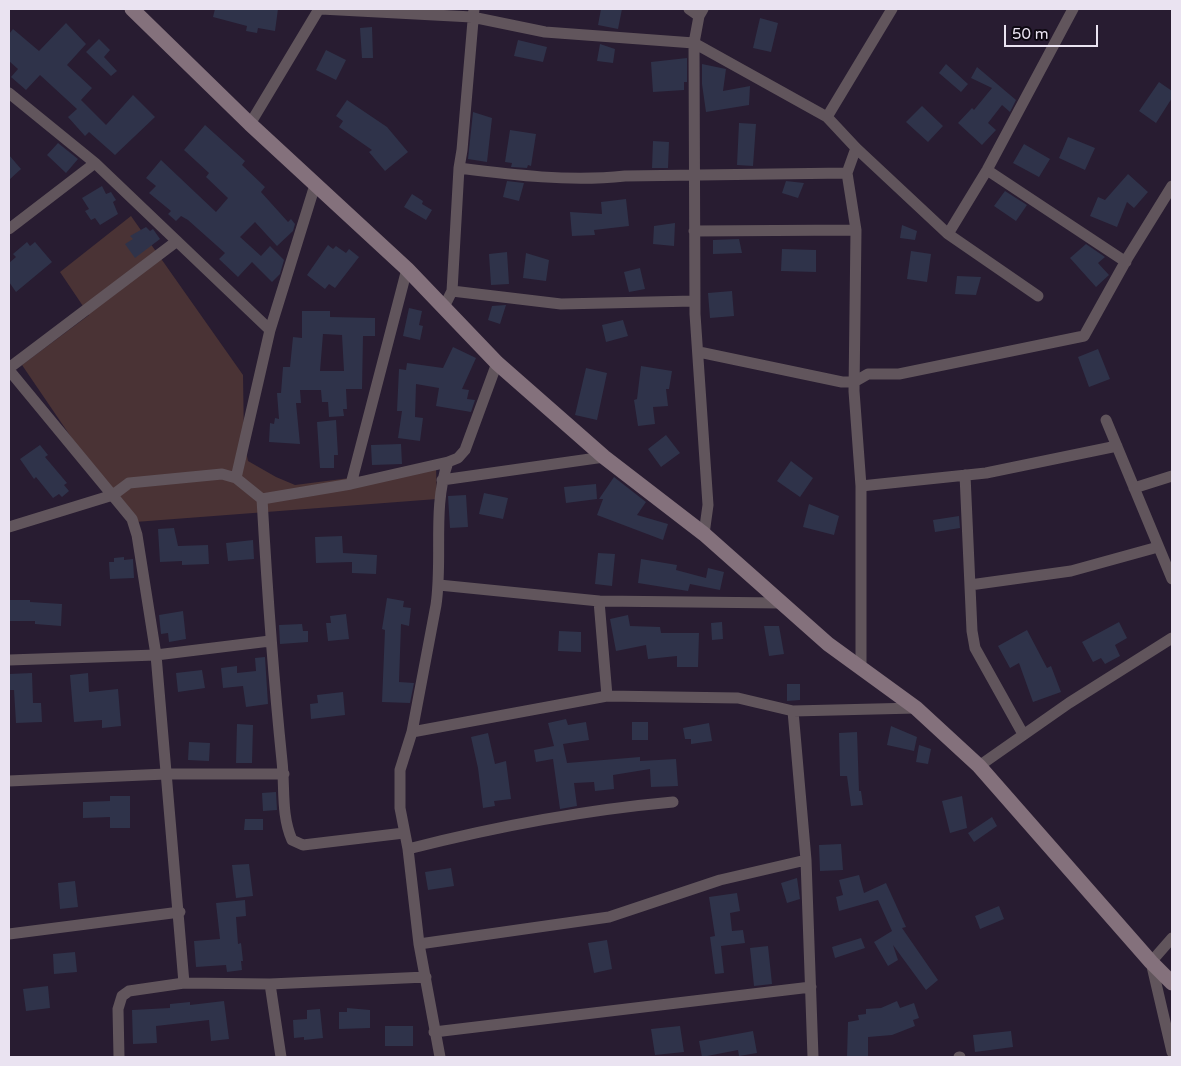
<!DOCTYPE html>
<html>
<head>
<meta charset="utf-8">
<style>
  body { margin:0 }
  #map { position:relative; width:1181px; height:1066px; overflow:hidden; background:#281c31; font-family:"Varela Round",sans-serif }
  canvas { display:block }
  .frame { position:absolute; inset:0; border:10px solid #eae3f1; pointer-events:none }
  .scale { position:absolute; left:1004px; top:25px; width:94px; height:22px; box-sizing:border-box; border:2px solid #eae3f1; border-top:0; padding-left:6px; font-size:15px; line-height:18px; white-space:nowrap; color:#eae3f1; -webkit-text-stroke:4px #0e0912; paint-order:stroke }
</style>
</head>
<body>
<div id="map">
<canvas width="1181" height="1066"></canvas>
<div class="frame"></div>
<div class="scale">50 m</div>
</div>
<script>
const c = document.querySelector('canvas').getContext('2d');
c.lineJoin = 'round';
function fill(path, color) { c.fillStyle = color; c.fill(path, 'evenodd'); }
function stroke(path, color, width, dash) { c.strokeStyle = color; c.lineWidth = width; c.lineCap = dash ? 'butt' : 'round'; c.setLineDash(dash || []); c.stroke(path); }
const green = new Path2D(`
  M131 216 243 375 244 442 248 461 276 477 295 485 436 467 437 499 135 522 101 481 22 365 89 315 60 272Z`);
const building = new Path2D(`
  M215 9H278L275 31 258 28 257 33 246 31 247 26 213 17Z
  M601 9H622L618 29 598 25Z
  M760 18 778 23 771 52 753 48Z
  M66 23 86 44 67 65 92 88 81 100 106 125 133 95 155 117 115 155 89 132 85 136 68 117 77 109 40 75 26 90 11 77 18 69 9 61V34L13 29 39 51Z
  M372 27 373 58H362L360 28Z
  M99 39 110 50 104 57 117 71 111 76 86 52Z
  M518 40 547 47 543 62 514 56Z
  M600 44 615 49 613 63 597 61Z
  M326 50 346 60 336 80 316 70Z
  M687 58V82H684V90L653 92 651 62Z
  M702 64 726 69 723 91 750 86 749 105 706 112 702 84Z
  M946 64 968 84 961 92 939 73Z
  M977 67 1016 100 1010 112 1002 105 988 123 996 130 982 145 958 123 972 108 974 110 992 88 971 78Z
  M1159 82 1172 91V98L1156 123 1139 111Z
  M347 100 387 127 408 152 385 171 369 152 372 150 339 127 343 121 336 116Z
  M922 106 943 126 928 142 906 122Z
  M473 112 492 118 487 162 468 159Z
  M739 123 756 124 753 166 737 165Z
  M205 125 245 161 242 165 265 187 261 192 288 222 291 219 295 224 293 231 277 246 255 222 240 237 261 256 270 246 284 260 280 274 272 282 252 262 238 277 219 259 225 253 188 220 181 216 176 221 168 214 171 211 149 193 156 186 146 178 161 160 216 212 228 198 206 177 209 173 184 150Z
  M510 130 536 134 531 166 528 165 527 168 511 167 512 163 505 162Z
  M1068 137 1095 148 1085 170 1059 158Z
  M653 141 669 142 668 168H652Z
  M58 143 78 159 66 173 47 155Z
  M1024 144 1050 159 1039 177 1013 163Z
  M9 155 21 169 9 180Z
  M1128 174 1148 192 1134 208 1127 202 1117 227 1090 216 1098 197 1105 200Z
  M507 181 524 183 519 201 503 197Z
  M786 181 804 183 798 198 782 193Z
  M102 186 106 194 111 192 116 200 113 202 118 214 100 225 95 218 91 220 85 211 89 209 82 198Z
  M1005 191 1027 205 1016 221 994 206Z
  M412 194 423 201 422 204 432 210 426 220 404 207Z
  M626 199 629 226 594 230 595 235 572 236 570 212 602 214 601 202Z
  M675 223 674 246 653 244 654 226Z
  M902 225 917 231 915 240 900 238Z
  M146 227 150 231 153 229 160 239 135 258 125 244 133 239 130 236Z
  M739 239 742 253 713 254V240Z
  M27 242 30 246 35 242 52 262 16 292 9 282V263L16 257 13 254Z
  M1086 244 1105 257 1098 263 1109 275 1096 287 1070 258Z
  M328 245 333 249 336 246 346 253 349 249 359 257 335 288 329 284 325 289 307 275Z
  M782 249 816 250V272L781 271Z
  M911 251 931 254 927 282 907 279Z
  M507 252 509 284 491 285 489 254Z
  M526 253 549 260 546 281 523 278Z
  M640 268 645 289 629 292 624 272Z
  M957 276 981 277 976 295 955 294Z
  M732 291 734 316 710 318 708 293Z
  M506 305 500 324 488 320 492 306Z
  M409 308 422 311 419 325 423 326 420 340 403 336Z
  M302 311H330V317L375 318V336H363L362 389H346L347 409H343L344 416 329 417 328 402H322L321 390H300L301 403H296L300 444 269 442 270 423 274 424 275 418 279 419 277 393H281L283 367H290L293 337 302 338ZM323 334 342 335 344 371H320Z
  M623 320 628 336 606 342 602 325Z
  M453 347 476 358 462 389 469 390 467 399 475 400 471 412 436 406 439 388 416 384 415 417 423 418 420 441 398 438 402 411H397L399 369 406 370 407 363 443 368Z
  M1098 349 1110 379 1089 387 1078 357Z
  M641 366 672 371 669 389H666L668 406 653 407 655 424 638 426 634 400 637 399Z
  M586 368 607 373 597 420 575 415Z
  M336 420 338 455H334V468H320L317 422Z
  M666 435 680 453 661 467 648 449Z
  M401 444 402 464 372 465 371 445Z
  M40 445 48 455 45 457 67 483 64 485 69 491 62 497 59 494 53 498 36 477 34 479 20 459Z
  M791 461 813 478 800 497 777 481Z
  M614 477 646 502 637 515 668 524 663 540 597 515 603 499H599Z
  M596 484 597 499 566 503 564 487Z
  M484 493 508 498 503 519 479 514Z
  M466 495 468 527 450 528 448 496Z
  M809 504 839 516 834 535 803 527Z
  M959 516 960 528 935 532 933 520Z
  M174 528 178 546 208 545 209 564 182 565V561L160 562 158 529Z
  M342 536 343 553 377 555 376 574 352 573V562L316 563 315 537Z
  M253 540 254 559 228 561 226 543Z
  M598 553 615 554 612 586 595 584Z
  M124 557V560L133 559 134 578 110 579 109 562H114V558Z
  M641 559 677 565 676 570 706 578 708 568 724 572 720 590 690 584 688 591 638 583Z
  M387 598 404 601 403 607 411 608 409 626 401 624 399 682 414 683 410 703 382 702 385 630 382 629Z
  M9 600H30V602L62 604 61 626 35 624V621H9Z
  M183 611 186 639 169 642 168 633 161 634 159 615Z
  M346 614 349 639 328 641 326 623H331L330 616Z
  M628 615 630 626 660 627 661 633H699L698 667H677V656L648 659 646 645 616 651 610 619Z
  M722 622 723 639 712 640 711 623Z
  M1119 622 1127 638 1115 645 1120 656 1105 664 1101 658 1093 662 1082 642Z
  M302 624 303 631H308V642L280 644 279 625Z
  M764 626H779L784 654 769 656Z
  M1027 630 1047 668 1051 666 1061 692 1033 702 1019 663 1010 668 998 646Z
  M559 631 581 632V652L558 651Z
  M265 657 268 704 246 707 243 686 223 688 221 668 237 666V673L256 671 255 658Z
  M202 670 205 688 178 692 176 673Z
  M32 673 33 703H41L42 722 16 723 14 690H9V674Z
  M88 673 89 692 118 689 121 726 102 728V720L74 722 70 675Z
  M787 684H800V700L787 701Z
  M343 692 345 715 311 719 310 704 318 703 317 695Z
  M566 719 568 725 586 722 589 740 563 744 567 763 640 757V761L676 759 678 786 651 787 650 769 613 775 614 789 595 791 594 782 574 783 577 806 560 809 553 759 536 762 534 750 554 746 548 723Z
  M632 722H648V740H632Z
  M709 723 712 741 691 744V739H685L683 728Z
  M237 724 253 725 252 763H236Z
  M891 726 917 737 914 751 887 745Z
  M857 732 859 791H861L863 805 851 806 847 776H840L839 733Z
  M488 733 495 764 506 761 511 799 494 801 495 806 483 808 478 768 471 737Z
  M189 742 210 743 209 761 188 760Z
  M919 745 931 749 928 764 916 762Z
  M276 792 277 810 263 811 262 793Z
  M110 796H130V828H110V817L83 818V802L110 801Z
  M962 796 967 828 950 833 942 801Z
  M992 817 997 826 974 842 968 833Z
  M245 819H263V830H244Z
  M841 844 843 870 820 871 819 845Z
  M249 864 253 896 236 898 232 865Z
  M451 868 454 886 428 890 425 872Z
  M859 875 864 893 886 883 906 927 902 928 938 980 926 990 893 945 898 960 888 966 874 942 892 931 878 900 839 911 836 897 843 895 839 880Z
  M797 878 800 899 787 903 781 883Z
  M75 881 78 907 60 909 58 883Z
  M737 893 740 911 730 913 732 931 743 930 745 943 721 946 724 973 715 974 710 937 715 936 709 897Z
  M245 900 246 916 236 917 238 944 241 943 243 961H241L242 970 227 972 226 965 196 967 194 941 220 939 216 903Z
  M999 906 1004 919 980 929 975 916Z
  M861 938 865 948 835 958 832 947Z
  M607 940 612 969 594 973 588 943Z
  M768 946 772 984 754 986 750 948Z
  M75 952 77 972 54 974 53 954Z
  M48 986 50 1008 26 1011 23 989Z
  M224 1001 229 1039 211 1041 209 1020 156 1026 157 1043 133 1044 132 1010 170 1008V1004L190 1002V1005Z
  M897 1001 900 1008 914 1003 919 1018 913 1020 915 1026 892 1035 868 1037V1057H847L848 1022 859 1020 858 1015 866 1014V1009L881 1008Z
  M347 1008 370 1010V1028L339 1029V1012H347Z
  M320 1009 323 1038 304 1040V1037L294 1038 293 1020 307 1019V1010Z
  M385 1026H413V1046H385Z
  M680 1026 684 1052 655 1055 651 1029Z
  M753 1031 757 1053 739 1056 738 1050 702 1057 699 1041Z
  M1011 1031 1013 1047 975 1052 973 1035Z`);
const street = new Path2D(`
  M321 9 472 17 545 32 694 43 827 117 856 148 948 234 987 170 1073 9
  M689 9 699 16
  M703 9 699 16 694 43 695 314 708 505 704 534
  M9 93 95 163 270 330
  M827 117 892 9
  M250 124 319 9
  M459 168C514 175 569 182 625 176L847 173 856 148
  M987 170 1126 262
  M9 229 95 163
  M856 230 854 391 861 486V667
  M694 231 856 230 847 173
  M948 234 1038 296
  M452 291 459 168 462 150 474 9
  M444 307 452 291 561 304 694 301
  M699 352 842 382H854L868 374H899L1084 336 1128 257 1172 186
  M9 368 177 241
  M9 370 132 519 137 535 156 655 184 983
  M1106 420 1172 579
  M965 475 972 631 975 648 1023 734
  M236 478 270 330 315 185
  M442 480 604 457
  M351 484 407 269
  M861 486 986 473 1117 446
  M1134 488 1172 476
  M262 499 351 484 448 462
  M9 527 113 495 129 483 222 474 236 478 262 499C267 587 273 674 282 761 285 788 281 815 292 840L303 845 404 833
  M439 585 599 601
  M970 585 1071 571 1158 547
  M9 660 156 655 270 641
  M607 696 599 601 782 603
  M793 711 806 860 813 1057
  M412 732 607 696 738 698 793 711 916 708
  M979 766 1069 703 1172 638
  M9 781 166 774H284
  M408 849C494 827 584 810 673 802
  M9 934 180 912
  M1172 938 1151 962 1172 1052
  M419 944 609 917 720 880 806 860
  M270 984 281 1057
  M434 1032 811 987
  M119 1057 118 1009 122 996 129 991 184 983 270 984 426 977
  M440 1057 419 944 408 849 400 808V770L412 732 436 605C443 558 432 507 448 462L458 458 465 450 497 363
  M959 1057H960`);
const secondary = new Path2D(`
  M132 9 250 124 407 269 497 363 604 457 704 534 828 644 916 708 979 766 1151 962 1172 983`);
fill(green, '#4a3335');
fill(building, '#2f334a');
stroke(street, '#61555c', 11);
stroke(secondary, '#84717c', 15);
</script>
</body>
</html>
